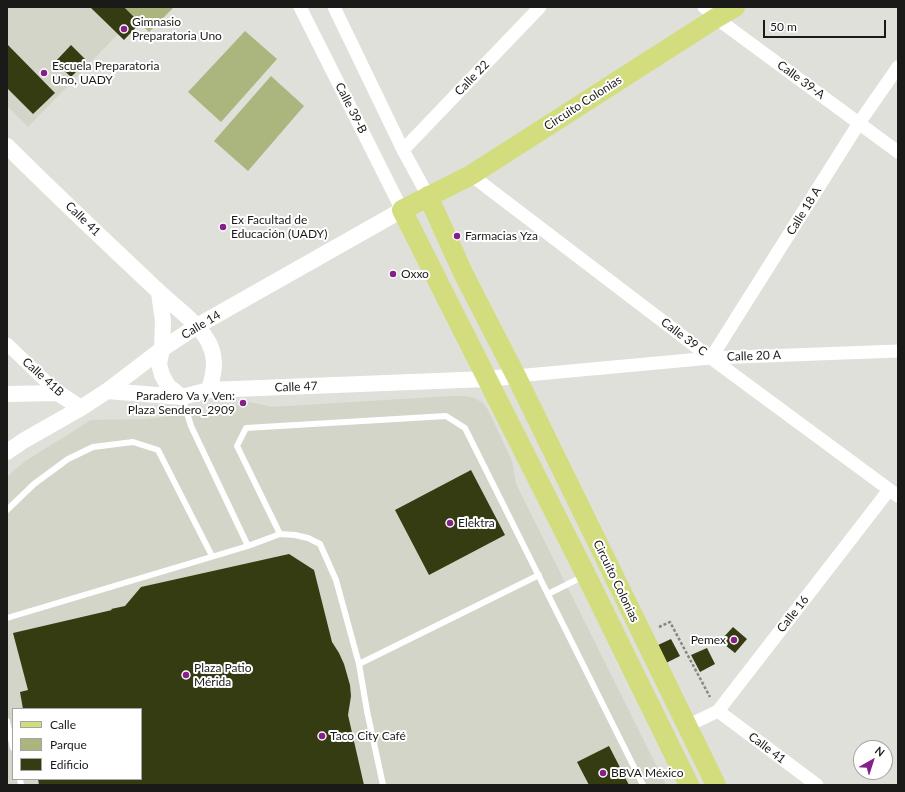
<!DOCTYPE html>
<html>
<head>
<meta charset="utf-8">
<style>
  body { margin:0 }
  #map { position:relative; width:905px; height:792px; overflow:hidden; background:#dee0d9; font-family:Lato,sans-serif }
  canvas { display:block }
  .frame { position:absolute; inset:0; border:8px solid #1a1b18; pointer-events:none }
  .legend { position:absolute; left:12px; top:708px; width:130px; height:72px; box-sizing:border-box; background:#fff; border:1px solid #a3a4a3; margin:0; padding:5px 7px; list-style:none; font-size:12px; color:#1a1b18 }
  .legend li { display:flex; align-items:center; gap:8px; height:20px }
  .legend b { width:20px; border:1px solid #a3a4a3 }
  .north { position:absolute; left:853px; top:740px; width:40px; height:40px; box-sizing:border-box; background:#fff; border:1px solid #a3a4a3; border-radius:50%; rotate:39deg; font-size:11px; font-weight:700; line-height:16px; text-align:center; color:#1a1b18 }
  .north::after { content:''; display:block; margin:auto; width:14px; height:18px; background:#852089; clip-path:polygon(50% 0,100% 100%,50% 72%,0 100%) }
  .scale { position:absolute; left:763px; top:20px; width:123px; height:18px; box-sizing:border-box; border:2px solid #1a1b18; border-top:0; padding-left:5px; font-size:12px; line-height:14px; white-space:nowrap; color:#1a1b18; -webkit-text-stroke:3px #fff; paint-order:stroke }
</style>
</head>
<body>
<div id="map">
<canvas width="905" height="792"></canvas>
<div class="frame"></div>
<ul class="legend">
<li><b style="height:5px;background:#d3dd7d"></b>Calle</li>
<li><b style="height:11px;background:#abb57e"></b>Parque</li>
<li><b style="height:11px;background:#363c11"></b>Edificio</li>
</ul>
<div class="north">N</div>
<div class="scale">50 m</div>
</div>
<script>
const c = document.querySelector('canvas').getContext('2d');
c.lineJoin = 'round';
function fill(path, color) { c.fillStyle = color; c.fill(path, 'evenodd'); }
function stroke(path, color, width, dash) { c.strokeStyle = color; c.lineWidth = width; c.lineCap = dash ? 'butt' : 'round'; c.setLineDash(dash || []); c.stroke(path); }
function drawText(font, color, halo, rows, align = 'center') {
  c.font = font + ' Lato,sans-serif'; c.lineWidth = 4; c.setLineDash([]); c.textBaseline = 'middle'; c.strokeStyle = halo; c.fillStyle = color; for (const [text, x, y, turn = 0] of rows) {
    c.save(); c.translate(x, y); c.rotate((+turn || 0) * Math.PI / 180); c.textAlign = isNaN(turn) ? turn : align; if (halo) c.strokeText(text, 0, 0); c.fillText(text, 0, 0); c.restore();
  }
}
const built = new Path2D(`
  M7 7H174L149 32 140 23 124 40 118 34 28 127 7 106Z
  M451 396H465L474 398 483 403 488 410 512 461 516 484 666 785H7V477L24 462 91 420 146 419 216 411 250 402 272 407ZM13 709H141V779H13Z`);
const green = new Path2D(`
  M124 7H174L149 32Z
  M245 31 277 59 221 122 188 92Z
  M271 76 304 106 248 171 214 141Z`);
const building = new Path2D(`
  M90 7H124L140 23 124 40Z
  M7 44 55 93 33 114 7 88Z
  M71 45 87 61 71 77 55 62Z
  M471 470 505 535 429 575 395 510Z
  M289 554 314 570 332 642 339 653 344 664 350 685 351 696 348 715 364 785H39L38 779H141V709H23L20 692 28 690 13 633 112 610 111 609 125 606 141 587Z
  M733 627 747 639 735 653 720 641Z
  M671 639 680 656 666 663 658 645Z
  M707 648 715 664 700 672 691 655Z
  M609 746 629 785H589L577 762Z`);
const path = new Path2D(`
  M659 627 670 622 710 697`);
const service = new Path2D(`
  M182 397 191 426 248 546
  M7 510 34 484 68 459 93 447 133 442 158 450 212 556
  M280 534 237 446 246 428 446 416 465 428 643 785
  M548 594 584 576
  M7 618 248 546 280 534 295 535 308 538 320 544 336 580 359 664 367 711 383 785
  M359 664 539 575
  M7 721 13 748
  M20 779 21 785`);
const minor = new Path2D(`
  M300 7 402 210
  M334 7 403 150 428 196
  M704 7 716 18 898 152
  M403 150 540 7
  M471 175 711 358 898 496
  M7 344 58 393
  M711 358 859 123 898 67
  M516 376 711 358 898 351
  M718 711 817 785
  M687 726 718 711 889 490`);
const tertiary = new Path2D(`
  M7 146C56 195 106 242 156 289 172 305 199 323 209 343 217 360 214 373 209 390
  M159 293 163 321 162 349 159 364 162 375 168 386 182 397
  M107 391 182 397 209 390 487 379 516 376
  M7 394 58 393 81 408
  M7 452 23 441 81 408 107 391 162 349 197 326 402 210`);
const primary = new Path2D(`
  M428 196 464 275 516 376 716 785
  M689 785 586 575 402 210 471 175 716 18 735 7`);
const markers = [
  [124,29,4,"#852089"],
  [44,73,4,"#852089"],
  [223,227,4,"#852089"],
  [457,236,4,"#852089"],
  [393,274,4,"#852089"],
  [243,403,4,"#852089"],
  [450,523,4,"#852089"],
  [734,640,4,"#852089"],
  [186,675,4,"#852089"],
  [322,736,4,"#852089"],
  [603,773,4,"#852089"]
];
const poiNames = [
  ["Gimnasio",132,22],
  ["Preparatoria Uno",132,36],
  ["Escuela Preparatoria",52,66],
  ["Uno, UADY",52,80],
  ["Ex Facultad de",231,220],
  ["Educación (UADY)",231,234],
  ["Farmacias Yza",465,236],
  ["Oxxo",401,274],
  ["Paradero Va y Ven:",235,396,"right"],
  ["Plaza Sendero_2909",235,410,"right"],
  ["Elektra",458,523],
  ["Pemex",726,640,"right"],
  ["Plaza Patio",194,668],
  ["Mérida",194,682],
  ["Taco City Café",330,736],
  ["BBVA México",611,773]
];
const streetNames = [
  ["Calle 22",472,78,-46],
  ["Calle 39-A",801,80,36],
  ["Circuito Colonias",583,103,-33],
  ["Calle 39-B",351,108,63],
  ["Calle 18 A",804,211,-58],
  ["Calle 41",83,219,44],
  ["Calle 14",201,325,-31],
  ["Calle 39 C",684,337,37],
  ["Calle 20 A",754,356,-2],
  ["Calle 41B",43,377,42],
  ["Calle 47",296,387,-2],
  ["Circuito Colonias",616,581,64],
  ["Calle 16",793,614,-52],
  ["Calle 41",767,748,37]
];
fill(built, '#d2d5c7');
fill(green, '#abb57e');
fill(building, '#363c11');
stroke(path, '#878883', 2.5, [3, 2]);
stroke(service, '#fff', 6);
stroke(minor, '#fff', 13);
stroke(tertiary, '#fff', 16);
stroke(primary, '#d3dd7d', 20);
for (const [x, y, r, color] of markers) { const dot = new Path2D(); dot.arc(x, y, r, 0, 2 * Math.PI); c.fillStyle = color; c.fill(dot); stroke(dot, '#fff', 1.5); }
drawText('12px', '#1a1b18', '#fff', poiNames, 'left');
drawText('12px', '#1a1b18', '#fff', streetNames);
</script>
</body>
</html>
